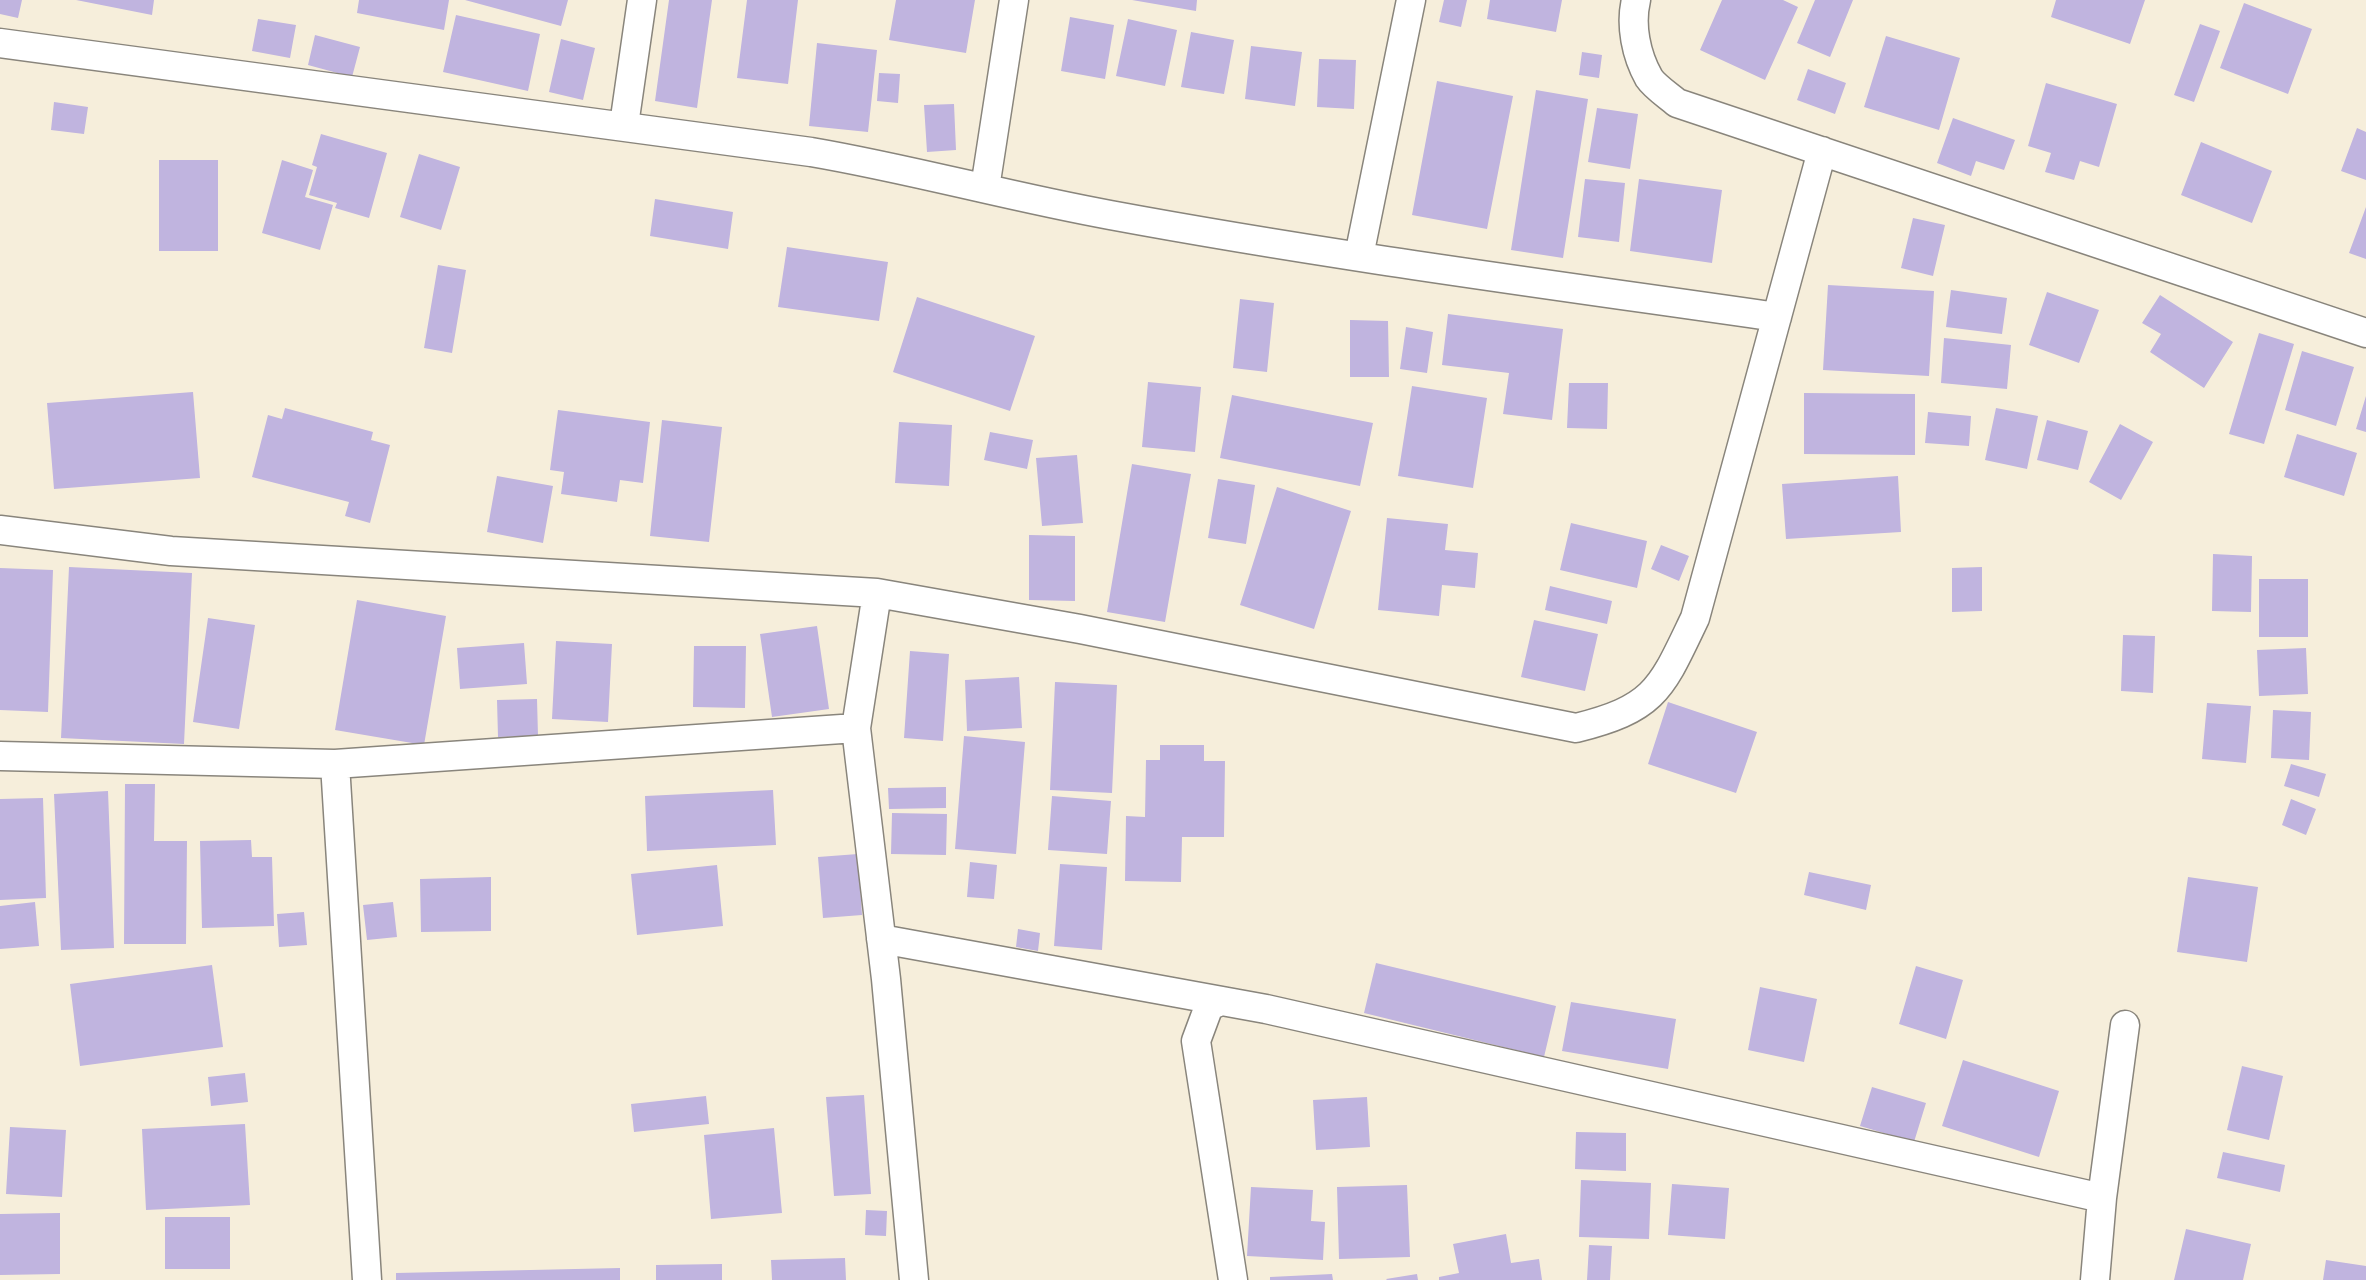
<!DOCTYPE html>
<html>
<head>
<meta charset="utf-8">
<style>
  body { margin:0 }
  canvas { display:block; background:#f6eedb }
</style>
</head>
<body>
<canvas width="2366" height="1280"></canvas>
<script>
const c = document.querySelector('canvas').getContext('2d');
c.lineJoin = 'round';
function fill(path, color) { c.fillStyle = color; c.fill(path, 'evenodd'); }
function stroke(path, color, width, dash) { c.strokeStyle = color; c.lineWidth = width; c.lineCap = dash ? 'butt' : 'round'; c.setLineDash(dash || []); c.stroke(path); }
const building = new Path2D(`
  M0 0H22L18 18 0 14Z
  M76 0H154L152 15Z
  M359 0H449L444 30 357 13Z
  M465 0H568L561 26Z
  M669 0H712L697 108 655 101Z
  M747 0H798L788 84 737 78Z
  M896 0H975L966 53 889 40Z
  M1132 0H1197L1196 11Z
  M1444 0H1467L1461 27 1439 22Z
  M1490 0H1562L1556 32 1487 19Z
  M1722 0H1783L1798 7 1765 80 1700 50Z
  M1815 0H1853L1830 57 1797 43Z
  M2056 0H2145L2130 44 2051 17Z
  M2244 3 2312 29 2288 94 2220 68Z
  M456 15 540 34 528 91 443 72Z
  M1070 17 1114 25 1105 79 1061 71Z
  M258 19 296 25 290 58 252 51Z
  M1128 19 1177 30 1165 86 1116 76Z
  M2200 24 2220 31 2194 102 2174 95Z
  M1191 32 1234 40 1224 94 1181 87Z
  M315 35 360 47 352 77 308 65Z
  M1886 36 1960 58 1939 130 1864 107Z
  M561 39 595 48 583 100 549 92Z
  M817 43 877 50 868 132 809 126Z
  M1251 46 1302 52 1295 106 1245 99Z
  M1582 52 1602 55 1599 78 1579 75Z
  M1319 59 1356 60 1354 109 1317 107Z
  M1808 69 1846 83 1835 114 1797 100Z
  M879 73 900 74 898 103 877 101Z
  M1437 81 1513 96 1487 229 1412 215Z
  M2046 83 2117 104 2099 167 2080 161 2074 180 2045 172 2051 153 2028 146Z
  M1536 90 1588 99 1563 258 1511 250Z
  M54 102 88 107 84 134 51 130Z
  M954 104 956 150 927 152 924 105Z
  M1597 108 1638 114 1630 169 1588 162Z
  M1953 118 2015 140 2004 170 1976 161 1971 176 1937 163Z
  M2357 128 2366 132V180L2341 171Z
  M321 134 387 153 369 218 335 208 337 203 309 195 317 167 312 165Z
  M2201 142 2272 171 2252 223 2181 195Z
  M419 154 460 167 441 230 400 217Z
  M159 160H218V251H159Z
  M282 160 313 170 305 197 333 205 320 250 262 233Z
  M1585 179 1625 183 1619 242 1578 237Z
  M1639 179 1722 190 1712 263 1630 251Z
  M655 199 733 212 728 249 650 236Z
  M2366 207V259L2349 253Z
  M1913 218 1945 225 1933 276 1901 268Z
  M787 247 888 262 879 321 778 307Z
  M438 265 466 270 452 353 424 348Z
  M1828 285 1934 291 1929 376 1823 370Z
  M1951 290 2007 298 2002 334 1946 327Z
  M2047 292 2099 310 2079 363 2029 345Z
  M2160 295 2233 342 2204 388 2150 352 2161 334 2142 323Z
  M917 297 1035 336 1010 411 893 372Z
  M1240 299 1274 303 1267 372 1233 368Z
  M1448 314 1563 329 1552 420 1503 414 1509 373 1442 365Z
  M1350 320 1388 321 1389 377H1350Z
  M1406 327 1433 332 1427 373 1400 369Z
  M2259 333 2294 344 2264 444 2229 434Z
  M1944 338 2011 345 2007 389 1941 383Z
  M2302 351 2354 367 2336 426 2285 410Z
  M1148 382 1201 387 1195 452 1142 447Z
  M1569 383H1608L1607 429 1567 428Z
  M1412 386 1487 398 1473 488 1398 476Z
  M193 392 200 478 54 489 47 403Z
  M1804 393 1915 394V455L1804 454Z
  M1232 395 1373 423 1360 486 1220 458Z
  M2366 396V432L2356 429Z
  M285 408 373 432 371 440 390 445 370 523 345 516 349 502 252 477 268 415 282 419Z
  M1996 408 2038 416 2027 469 1985 460Z
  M558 410 650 422 643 483 620 480 617 502 561 494 564 472 550 470Z
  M1928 412 1971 416 1969 446 1925 443Z
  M662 420 722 427 709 542 650 536Z
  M2047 420 2088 431 2078 470 2037 460Z
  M899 422 952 425 949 486 895 483Z
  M2120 424 2153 442 2121 500 2089 482Z
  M990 432 1033 440 1027 469 984 460Z
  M2297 434 2357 453 2344 496 2284 477Z
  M1077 455 1083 523 1042 526 1036 458Z
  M1132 464 1191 474 1165 622 1107 612Z
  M497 476 553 486 543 543 487 532Z
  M1898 476 1901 532 1786 539 1782 484Z
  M1218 479 1255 485 1246 544 1208 538Z
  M1277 487 1351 511 1314 629 1240 605Z
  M1387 518 1448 524 1445 550 1478 553 1475 588 1442 585 1439 616 1378 610Z
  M1571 523 1647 541 1637 588 1560 570Z
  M1029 535 1075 536V601L1029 600Z
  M1661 545 1689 556 1679 581 1651 569Z
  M2213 554 2252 556 2251 612 2212 611Z
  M69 567 192 573 184 744 61 738Z
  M1982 567V611L1952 612V568Z
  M0 568 53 570 48 712 0 710Z
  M2259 579H2308V637H2259Z
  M1550 586 1612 601 1607 624 1545 610Z
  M357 600 446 616 424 745 335 730Z
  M208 618 255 625 239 729 193 722Z
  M1534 620 1598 634 1585 691 1521 677Z
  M817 626 829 709 772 717 760 634Z
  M2123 635 2155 636 2153 693 2121 691Z
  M556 641 612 644 608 722 552 719Z
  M524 643 527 684 460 689 457 648Z
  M694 646H746L745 708 693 707Z
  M2306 648 2308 694 2259 696 2257 650Z
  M910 651 949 654 943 741 904 738Z
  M1019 677 1022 728 967 731 965 680Z
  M1055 682 1117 685 1112 793 1050 790Z
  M537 699 538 736 498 737 497 700Z
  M1668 702 1757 732 1736 793 1648 764Z
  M2207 703 2251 706 2246 763 2202 759Z
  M2273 710 2311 712 2309 760 2271 758Z
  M964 736 1025 742 1016 854 955 849Z
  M1160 745H1204V761H1225L1224 837H1182L1181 882 1125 881 1126 816 1145 817 1146 760H1160Z
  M2291 764 2326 774 2319 797 2284 786Z
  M125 784H155L154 841H187L186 944H124Z
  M946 787V808L889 809 888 788Z
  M773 790 776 845 647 851 645 796Z
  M108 791 114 948 61 950 54 794Z
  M1052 796 1111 801 1107 854 1048 850Z
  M43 798 46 898 0 900V799Z
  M2291 799 2316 809 2306 835 2282 825Z
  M892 813 947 814 946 855 891 854Z
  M251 840 252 857H272L274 926 202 928 200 841Z
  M858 854 862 915 823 918 818 857Z
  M970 862 997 865 994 899 967 897Z
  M1060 864 1107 867 1102 950 1054 946Z
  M717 865 723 926 637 935 631 874Z
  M1809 872 1871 885 1866 910 1804 895Z
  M491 877V931L421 932 420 879Z
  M2188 877 2258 887 2247 962 2177 952Z
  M35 902 39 946 0 949V906Z
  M393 902 397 937 367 940 363 905Z
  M304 912 307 945 279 947 277 914Z
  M1018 929 1040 933 1038 951 1016 947Z
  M1376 963 1556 1006 1544 1057 1364 1013Z
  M212 965 223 1047 80 1066 70 984Z
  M1916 966 1963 980 1946 1039 1899 1024Z
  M1760 987 1817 999 1804 1062 1748 1050Z
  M1571 1002 1676 1019 1668 1069 1562 1051Z
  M1963 1060 2059 1091 2039 1157 1942 1126Z
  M2242 1066 2283 1076 2269 1140 2227 1130Z
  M245 1073 248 1102 211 1106 208 1077Z
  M1872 1087 1926 1103 1914 1142 1860 1126Z
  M864 1095 871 1194 834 1196 826 1097Z
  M706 1096 709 1124 634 1132 631 1104Z
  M1367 1097 1370 1147 1316 1150 1313 1100Z
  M245 1124 250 1205 146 1210 142 1129Z
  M10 1127 66 1130 62 1197 6 1194Z
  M774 1128 782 1213 711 1219 704 1135Z
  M1576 1132 1626 1133V1171L1575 1169Z
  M2223 1152 2285 1165 2280 1192 2217 1178Z
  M1581 1180 1651 1183 1649 1239 1579 1237Z
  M1672 1184 1729 1188 1725 1239 1668 1235Z
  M1407 1185 1410 1257 1339 1259 1337 1187Z
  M1251 1187 1313 1190 1311 1221 1325 1222 1323 1260 1247 1256Z
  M866 1210 887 1211 886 1236 865 1235Z
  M60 1213V1274L0 1275V1214Z
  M165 1217H230V1269H165Z
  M2186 1229 2251 1244 2243 1280H2174Z
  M1506 1234 1511 1263 1539 1259 1542 1280H1439V1277L1459 1273 1453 1244Z
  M1589 1245 1612 1246 1610 1280H1587Z
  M845 1258 846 1280H772L771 1260Z
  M2326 1260 2366 1266V1280H2323Z
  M722 1264V1280H656V1265Z
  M620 1268V1280H396V1273Z
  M1332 1274 1333 1280H1270V1277Z
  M1417 1274 1418 1280H1387L1386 1279Z`);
const street = new Path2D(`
  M1636 0C1630 25 1636 55 1649 78 1655 87 1669 96 1677 103L2366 333
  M0 43 811 152C911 169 1010 197 1110 215 1331 256 1554 285 1777 317
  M624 125 642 0
  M985 188 1014 0
  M1359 256 1411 0
  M0 530 171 551 877 593 1080 629 1576 728C1656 708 1661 689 1695 618L1822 151
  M877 593 856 728 886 979 914 1280
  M0 756 335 764 856 728
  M335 764 367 1280
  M881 939 1266 1009 2102 1198
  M1221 1001 1209 1006 1196 1041 1233 1280
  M2095 1280 2102 1198 2125 1025`);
fill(building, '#c0b4df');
stroke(street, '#89857c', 31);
stroke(street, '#fff', 28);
</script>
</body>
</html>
